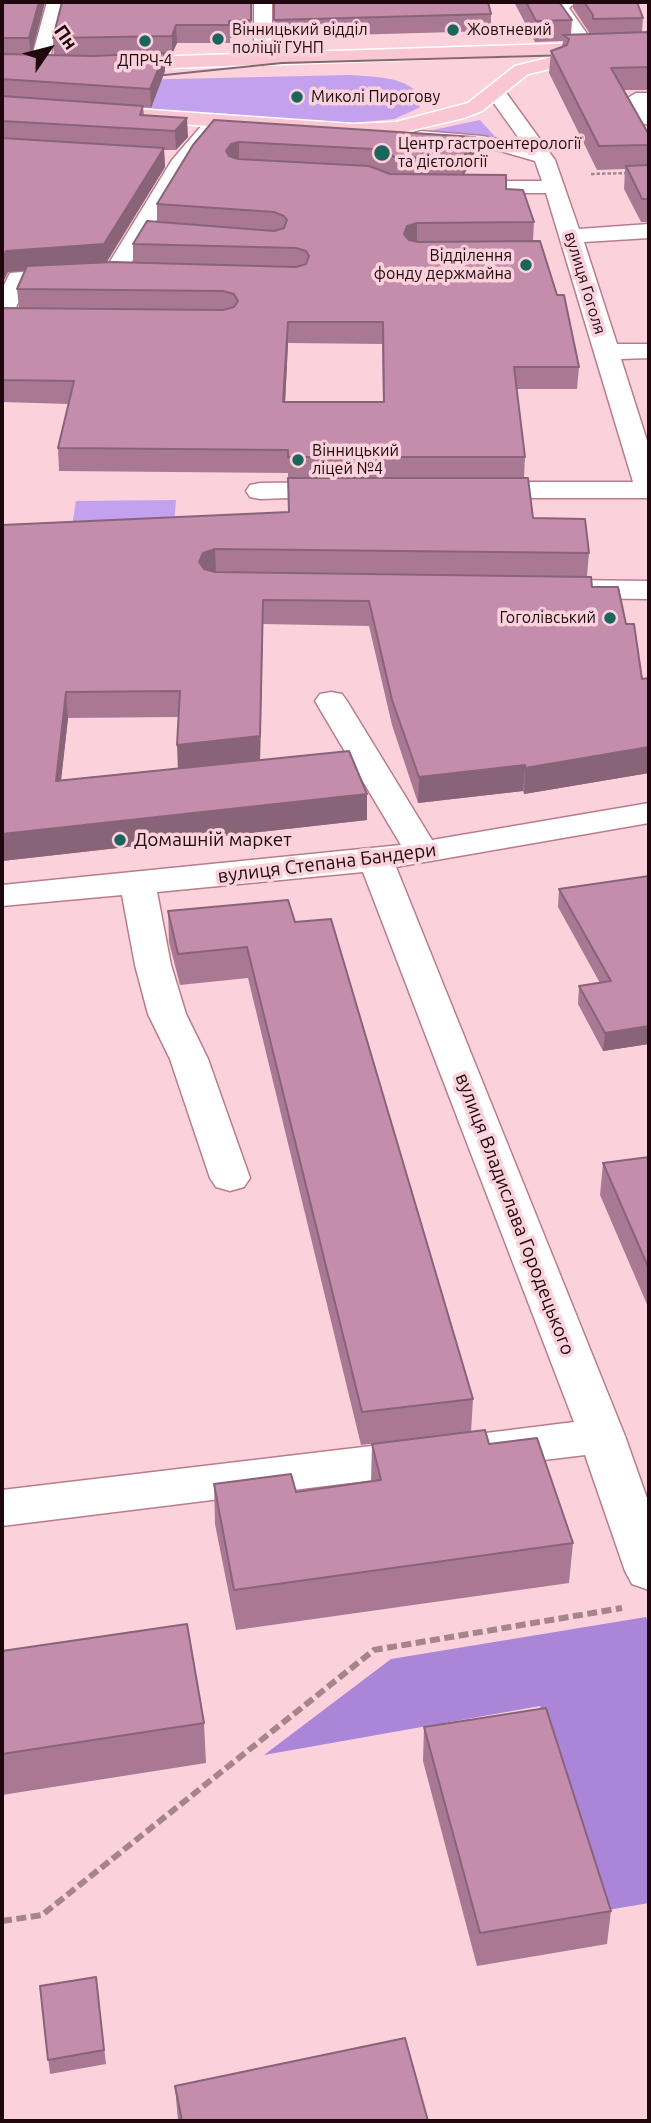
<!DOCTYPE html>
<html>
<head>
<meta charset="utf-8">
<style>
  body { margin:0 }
  #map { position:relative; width:651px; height:2123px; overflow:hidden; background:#fbd2db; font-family:Ubuntu,sans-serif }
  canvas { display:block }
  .frame { position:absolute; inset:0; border:4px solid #1e080e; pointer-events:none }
  .north { position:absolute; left:14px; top:14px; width:70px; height:70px; -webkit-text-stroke:5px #fbd2db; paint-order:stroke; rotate:55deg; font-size:19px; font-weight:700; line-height:28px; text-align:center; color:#1e080e }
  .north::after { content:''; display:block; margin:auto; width:24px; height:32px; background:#1e080e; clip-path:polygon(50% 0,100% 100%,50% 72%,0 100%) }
</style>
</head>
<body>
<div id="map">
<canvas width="651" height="2123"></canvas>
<div class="frame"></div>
<div class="north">Пн</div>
</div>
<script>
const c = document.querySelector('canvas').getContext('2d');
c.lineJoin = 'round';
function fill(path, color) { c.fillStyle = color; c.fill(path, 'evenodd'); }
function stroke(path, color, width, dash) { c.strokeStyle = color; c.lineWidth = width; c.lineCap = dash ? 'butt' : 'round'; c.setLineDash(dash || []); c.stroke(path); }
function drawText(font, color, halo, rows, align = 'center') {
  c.font = font + ' Ubuntu,sans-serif'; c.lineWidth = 7; c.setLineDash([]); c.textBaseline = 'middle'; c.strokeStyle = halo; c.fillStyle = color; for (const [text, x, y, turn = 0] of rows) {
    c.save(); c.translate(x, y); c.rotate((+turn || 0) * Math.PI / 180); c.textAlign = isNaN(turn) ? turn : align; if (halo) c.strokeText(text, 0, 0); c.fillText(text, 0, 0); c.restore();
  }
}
const green = new Path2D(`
  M349 75C372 77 410 75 422 100L419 108 394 119 343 124 2 100V91L130 80Z
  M480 120 498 140 414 134Z
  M176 500 174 525 72 526 76 501Z`);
const forest = new Path2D(`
  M646 1617 649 1626V1903L602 1911 540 1706 264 1755 391 1659Z`);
const pathFar1 = new Path2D(`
  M591 174 629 173`);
const path = new Path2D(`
  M2 1921 42 1915 374 1650 622 1608`);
const minor = new Path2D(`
  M47 2H65L51 53 52 65 43 71 34 65 33 53Z
  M254 2H272V59L263 65 254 59Z
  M553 2H576L569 8 590 38 587 42H575L550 6Z
  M495 85 502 87 555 160 579 229 649 224V238L584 242 617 344H649V358L621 359 649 447V498H476L466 496 462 490 466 484 476 482H633L546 193H453L446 191 442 187 446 183 453 181H542L535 161 497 150 421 143 414 141 411 137 414 133 421 131 482 136 523 144 485 91Z
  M636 93H649V125L642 123 626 99Z
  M216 115 223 117 226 121 191 163 122 278H106L103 273 172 160 209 117Z
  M73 268 81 270 84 275 81 280 27 284 10 320 2 322V289L10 273Z
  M339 482 349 484 353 490 349 496 260 499 250 497 246 491 250 485 260 483Z
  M567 580 649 581V599L567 598 557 595 552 589 557 583Z
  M331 692 342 694 347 701 432 840 649 803V823L396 867 625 1436 649 1504V1590L632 1584 625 1571 585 1455 486 1467 470 1462 463 1450 470 1438 486 1433 574 1422 363 872 157 892 171 965 186 1014 208 1059 250 1178 244 1187 230 1191 216 1187 210 1178 170 1059 148 1014 135 965 122 895 2 906V885L401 845 358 773 304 779 292 776 288 769 292 762 347 755 315 701 320 694Z
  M422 1440 438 1445 445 1457 438 1469 422 1474 2 1526V1490Z`);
const major = new Path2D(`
  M649 41V51L113 70 104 64 113 58Z
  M556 56 565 62 563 66 528 74 482 111 464 118 396 134 353 136 137 121 127 115 137 109 353 124 396 122 468 103 515 66Z`);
const tram = new Path2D(`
  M145 77 282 63 571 55`);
const wall = new Path2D(`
  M2 2H45L31 55H54L53 38 62 2H252L251 38H230V43H177L172 54H165V71L151 108 143 107 144 115 188 137 176 150H164L165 167 107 262H133V244L157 221V204L214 120 475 137 474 156 464 175 506 189 534 222 533 241 579 367 577 389H517L525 457 524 478 533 518 589 553 587 576 592 587 626 624 642 679 649 678V773L524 794 523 791 418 803 392 725 369 626 263 624 260 760 367 820 2 861V525L289 512 288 473 59 471 58 448 68 404 2 402V308H19L17 289 25 270 8 272 2 284ZM288 343 382 344 383 402H285ZM179 717 178 768 61 780 68 718Z
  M274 2 491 14V31L275 37Z
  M514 2H559L572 20 571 35 590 34 573 8V2H637L643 18 642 32 649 34V90H624L649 135V222H641L624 189 625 169 597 170 549 73 551 51 562 47 563 41 535 42Z
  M649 876V1044L603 1051 578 1004 579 986 600 983 558 907 559 889Z
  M168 911 295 922 473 1399 471 1432 361 1445 248 978 180 985 169 942Z
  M649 1157V1309L600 1195 603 1163Z
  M372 1444H489L573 1543 569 1583 236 1630 215 1524 214 1484 296 1492 371 1482Z
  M2 1651 204 1723 206 1763 2 1795Z
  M424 1727 611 1911 607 1944 477 1966 423 1761Z
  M96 1977 106 2064 50 2074 40 1986Z
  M175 2086 428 2121H178Z`);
const shadedWall = new Path2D(`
  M39 2H45L31 56 29 38Z
  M176 25 177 43 172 54V36Z
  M165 53V71L151 108 150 89Z
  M187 118 188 137 176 150 175 131Z
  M475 137 474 156 462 177 463 158Z
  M239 142V161L231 163 226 151 231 144Z
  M164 148 165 167 105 264 8 272 2 284V260L6 251Z
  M417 223V243L407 247 404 234 407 226Z
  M288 322V343L284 424 283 402Z
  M215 549 216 573 204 578 199 562 203 553Z
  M263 600 260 762 178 771 177 745Z
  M66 692 68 718 58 807 56 781Z
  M649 747V773L524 794 525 768Z
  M525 765 523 791 418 803 419 777Z
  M367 794V820L2 861V834Z
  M649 1026V1044L603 1051 605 1033Z`);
const building = new Path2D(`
  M2 2H39L29 38H2Z
  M62 2H251V20L229 21V25H176L172 36 53 38Z
  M274 2H488L491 14 274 20Z
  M526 2H559L572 20 536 21Z
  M584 2H637L643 18 593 19V15Z
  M648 32 649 67 611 68 649 135V145L599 146 551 51 567 45 569 39 563 35Z
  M165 53 150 89 2 79V54L92 56Z
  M2 96 143 106 140 115 187 118 175 131 2 121Z
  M214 120 475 137 463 158 395 157 373 149 239 142 231 144 226 151 229 156 238 159 369 166 390 174 506 175V189L523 190 534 222 417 223 407 226 404 234 409 240 418 242 540 241 557 295H564L579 367H514L525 457H288V450L58 448 74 381 2 380V308L223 310 234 307 238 301 234 294 223 291 17 289 27 266 113 262 296 267 306 264 309 256 306 251 296 248 133 244 147 221 274 231 284 228 287 220 284 216 274 212 157 204 193 145ZM288 322H383L384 402H283Z
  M2 138 164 148 104 244 6 251 2 260Z
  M649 165V199H642L626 166Z
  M288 478H528L533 518 585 519 589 553 215 549 203 553 199 562 204 569 215 572 591 577 592 587H618L626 624H634L642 679 649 678V747L525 768V765L419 777 392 700 369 601 263 600 260 736 177 745 180 691 66 692 56 781 349 751 367 794 2 834V525L289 512Z
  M649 876V1026L605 1033 579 986 611 981 559 889Z
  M288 900 295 922 331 919 473 1399 362 1412 247 947 178 954 168 911Z
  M649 1157V1269L603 1163Z
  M485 1430 489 1444 537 1438 573 1543 234 1590 214 1484 291 1474 296 1492 381 1480 372 1444Z
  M187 1624 204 1723 2 1754V1651Z
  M546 1708 611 1911 480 1933 424 1727Z
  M96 1977 104 2050 48 2060 40 1986Z
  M405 2038 428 2121H182L175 2086Z`);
const markers = [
  [453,30,7,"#1a655c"],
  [218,39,7,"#1a655c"],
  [145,41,7,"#1a655c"],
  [297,97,7,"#1a655c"],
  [382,153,9,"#1a655c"],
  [526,265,7,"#1a655c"],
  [298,460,7,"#1a655c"],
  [610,618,7,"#1a655c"],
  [120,840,7,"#1a655c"]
];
const farPoinames = [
  ["Вінницький відділ",232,30],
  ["поліції ГУНП",232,48],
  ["Жовтневий",467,30],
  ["ДПРЧ-4",145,61,"center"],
  ["Миколі Пирогову",311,97],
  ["Центр гастроентерології",398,144],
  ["та дієтології",398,162],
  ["Відділення",512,256,"right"],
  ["фонду держмайна",512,274,"right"],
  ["Вінницький",312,451],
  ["ліцей №4",312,469],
  ["Гоголівський",596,618,"right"]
];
const farStreetnames = [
  ["вулиця Гоголя",585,283,73]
];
const poiNames = [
  ["Домашній маркет",134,840]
];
const streetNames = [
  ["вулиця Степана Бандери",327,863,-7],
  ["вулиця Владислава Городецького",515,1214,69]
];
fill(green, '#c3a1ee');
fill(forest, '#ab86d8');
stroke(minor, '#ba7c8b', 3);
stroke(major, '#fff', 3);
stroke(pathFar1, '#a5848b', 2.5, [3.5, 2]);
stroke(path, '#a5848b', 6, [10, 4.5]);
fill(minor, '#fff');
fill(major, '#f9c7d3');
stroke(tram, '#86676f', 2);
fill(wall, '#a97994');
fill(shadedWall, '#896378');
fill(building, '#c48dac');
stroke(building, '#896378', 2);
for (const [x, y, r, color] of markers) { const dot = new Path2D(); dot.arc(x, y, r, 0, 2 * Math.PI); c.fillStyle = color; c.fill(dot); stroke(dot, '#fbd2db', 2.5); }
drawText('16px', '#1e080e', '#fbd2db', farPoinames, 'left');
drawText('16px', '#1e080e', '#fbd2db', farStreetnames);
drawText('19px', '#1e080e', '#fbd2db', poiNames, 'left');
drawText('19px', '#1e080e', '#fbd2db', streetNames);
</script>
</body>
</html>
